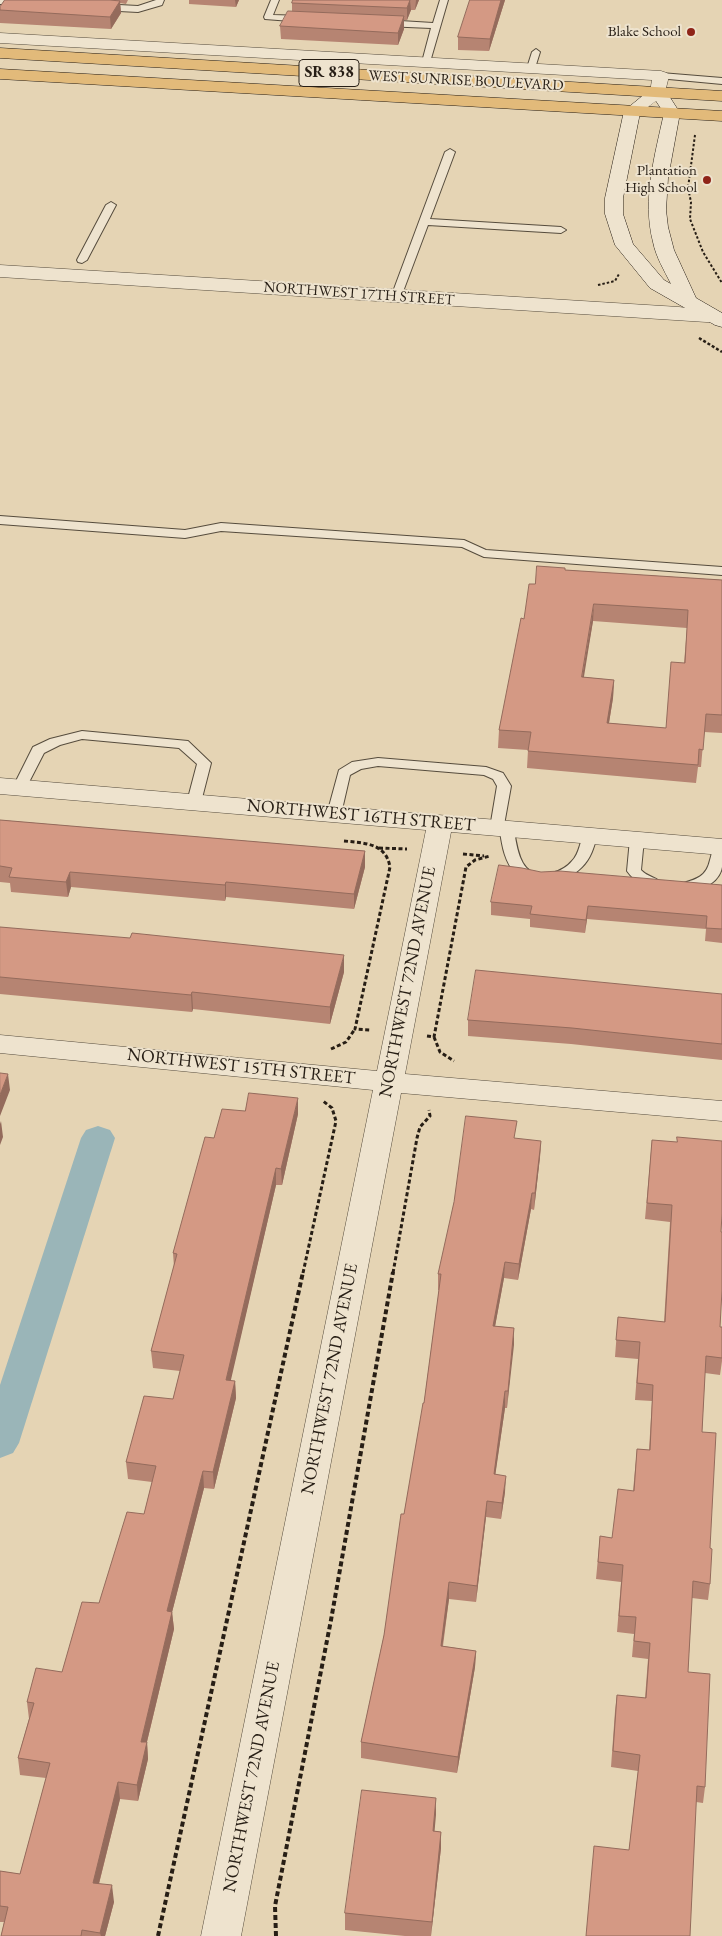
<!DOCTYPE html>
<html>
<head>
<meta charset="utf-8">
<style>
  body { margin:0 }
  canvas { display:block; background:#e5d4b4 }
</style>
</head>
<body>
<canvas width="722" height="1936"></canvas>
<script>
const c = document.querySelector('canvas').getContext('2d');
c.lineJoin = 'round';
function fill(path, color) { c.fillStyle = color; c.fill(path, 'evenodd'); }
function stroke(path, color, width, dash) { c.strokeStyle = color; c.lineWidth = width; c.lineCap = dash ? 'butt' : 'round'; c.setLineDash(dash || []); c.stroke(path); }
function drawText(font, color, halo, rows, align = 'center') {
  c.font = font + ' "EB Garamond",serif'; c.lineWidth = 4; c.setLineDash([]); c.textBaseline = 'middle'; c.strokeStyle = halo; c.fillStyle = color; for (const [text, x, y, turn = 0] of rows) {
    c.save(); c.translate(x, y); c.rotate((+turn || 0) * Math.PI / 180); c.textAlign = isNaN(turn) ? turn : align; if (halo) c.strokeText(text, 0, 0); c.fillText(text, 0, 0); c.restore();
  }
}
const canal = new Path2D(`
  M98 1126 110 1130 115 1138 19 1443 13 1453 0 1458V1385L81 1138 86 1130Z`);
const pathFar3 = new Path2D(`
  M695 135 688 188 691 202 690 219 703 252 722 283
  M598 285 615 281 619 274`);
const pathFar2 = new Path2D(`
  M699 338 722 352`);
const pathFar1 = new Path2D(`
  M344 841C364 843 386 843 390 867L355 1029 371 1030
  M379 848 407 849
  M463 854 484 856
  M427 1036 434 1037 466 867 475 860 490 856
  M434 1037 440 1052 454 1061
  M331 1049 346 1042 355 1029
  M303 1273 336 1121 332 1108 323 1101
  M393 1273 417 1138 420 1127 430 1116 429 1110`);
const path = new Path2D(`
  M158 1936 303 1272
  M276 1936 275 1906 331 1620 393 1272`);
const lane = new Path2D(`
  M0 0H27L29 2 25 5 0 4Z
  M156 0H164L162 5 138 12 100 10 96 7 100 4 138 6Z
  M271 0H279L273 15 304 16 308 19 304 22 265 19 264 17Z
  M440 0H448L430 62 426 65 422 62 431 28 384 26 380 23 384 20 433 23Z
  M536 49 540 52 535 68 534 70H528L527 68 532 52Z
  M661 73 722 78V84L658 78V74Z
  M450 149 455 152 430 219 561 227 566 230 561 233 428 225 401 297 400 299H392L391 297 445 152Z
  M111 202 116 205 87 260 82 263 78 262 77 260 106 205Z
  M0 516 185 530 221 523 464 540 486 550 722 567V575L484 557 462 547 221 531 185 538 0 524Z
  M82 731 188 741 211 763 201 802 194 806 187 802 197 764 179 748 82 739 60 745 44 753 25 790H15L13 787 33 747 50 739Z
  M378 758 486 767 503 773 511 786 504 825 512 826 514 829C517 852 522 882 552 873 560 871 567 867 572 861 580 853 579 842 585 833H595L597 836C594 847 591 858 582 867 567 883 533 891 516 874 505 863 502 846 500 831H492L490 828 497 786 493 779 484 775 378 766 361 769 350 775 341 814 339 817H329L327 814 339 770 352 762Z
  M637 835 642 836 644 839 641 870C647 877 658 877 663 885L661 888C648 891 634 881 627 871L630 839 632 836Z
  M722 843C722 851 722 860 722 867 719 886 692 895 676 891L674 888 676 885C693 880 706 879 710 860 712 854 712 849 715 844Z`);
const street = new Path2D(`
  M0 33 661 71 667 73 669 76 664 96H652L650 92 652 80 0 43Z
  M0 265 679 307 722 313V323L0 277Z
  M0 778 722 839V855L451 832 405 1074 722 1101V1121L401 1093 241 1936H201L373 1090 0 1053V1035L377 1071 426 830 0 794Z`);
const secondary = new Path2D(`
  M658 87 664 88 680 113 668 178 666 210 668 227 674 250 696 298 722 313V327L715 325 650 288 615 245 605 214V198L624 111 652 88ZM656 101 664 113C655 155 642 199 653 242 656 257 664 270 671 284L664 280 633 244 623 214V198L640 113Z`);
const highway = new Path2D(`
  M0 48 722 91V101L0 58Z
  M0 69 722 111V121L0 79Z`);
const wall = new Path2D(`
  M5 0H128L126 4 120 3 121 13 111 29 0 23V7Z
  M189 0H239L236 7 189 4Z
  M293 0H419L415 10H411L407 20H404V29L398 45 281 39 280 26 292 11V3Z
  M470 0H505L489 51 458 50V37Z
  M565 570 722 580V733L704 732 701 767H698L696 783 527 768 528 750 498 748 499 730 524 619 535 584ZM593 621 687 628 684 663 666 728 609 723 613 698 614 680 583 677Z
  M0 820 365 851V867L354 909 226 897 225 901 71 887 68 897 11 892 10 883 0 882Z
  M541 872 722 885V943L705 941 706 929 587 919 585 933 530 927V919L491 915V902Z
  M0 927 344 972 330 1024 193 1009 192 1012 0 994Z
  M722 994V1060L571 1044 468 1036V1020Z
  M245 1111 298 1114 282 1185H276L230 1381H235L236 1398 214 1489 204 1488 172 1612 174 1629 147 1742 148 1759 138 1801 120 1799 99 1884 114 1902 105 1936H1L4 1922H0V1871L20 1874 46 1778 20 1775 18 1758 29 1719 27 1702 62 1672 99 1603 144 1514 152 1482 128 1479 126 1462 173 1399 180 1371 153 1368 151 1351 174 1267 173 1253 214 1138Z
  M652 1140 721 1232 720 1327H722V1361L720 1375 705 1373 702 1432 710 1548V1584L708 1600 692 1598 688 1672 705 1787 703 1803 696 1802 629 1850 638 1771 611 1767 615 1711 617 1695 645 1698 648 1659 632 1657 634 1634 617 1632 621 1582 596 1579 600 1536 612 1538 633 1491 637 1449 649 1450 652 1401 635 1400 638 1359 615 1357 618 1317 664 1322 670 1222 645 1219Z
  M541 1141 540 1157 534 1210 531 1209 518 1280 504 1278 495 1326 514 1328 507 1408H505L495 1475 505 1492 501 1519 486 1517 476 1602 449 1599 443 1646 476 1651 475 1667 457 1773 361 1758V1742L384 1635 404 1514 424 1403 439 1290H438V1274Z
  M436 1798 434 1831 441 1832V1848L431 1936H405L345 1930V1913Z`);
const shadedWall = new Path2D(`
  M235 0H239L236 7Z
  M410 0 411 10 407 20V8Z
  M416 0H419L415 10Z
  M501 0H505L489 51 490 39Z
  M120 1 121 13 111 29 110 17Z
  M404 16V29L398 45V33Z
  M594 604 593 621 581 695 582 677Z
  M614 680 613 698 606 741 607 723Z
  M365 851V867L354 909V894Z
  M70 872 71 887 68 897 66 882Z
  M226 882V897L225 901V885Z
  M588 906 587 919 585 933 586 920Z
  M344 955V972L330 1024V1007Z
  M192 992 193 1009 192 1012 191 995Z
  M8 1074 10 1090 0 1116V1095Z
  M298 1098V1114L282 1185 281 1169Z
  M1 1121 3 1137 0 1145V1124Z
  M541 1141 540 1157 534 1210 535 1193Z
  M276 1168V1185L227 1397 226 1380Z
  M532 1193 531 1209 518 1280 519 1264Z
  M505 1262 504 1278 492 1343 493 1326Z
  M514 1328V1345L507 1408 508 1391Z
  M235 1381 236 1398 214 1489 213 1472Z
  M505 1391V1408L493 1491 494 1474Z
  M203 1471 204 1488 168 1628 167 1611Z
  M506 1476 505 1492 501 1519 502 1503Z
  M487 1501 486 1517 476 1602 477 1586Z
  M449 1582V1599L440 1662 441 1646Z
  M172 1612 174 1629 143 1758 141 1742Z
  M476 1651 475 1667 457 1773 458 1757Z
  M147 1742 148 1759 138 1801 137 1785Z
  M118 1782 120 1799 95 1899 93 1883Z
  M436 1798V1815L433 1848V1831Z
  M441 1832V1848L431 1936 432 1922Z
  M112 1885 114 1902 105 1936H101L100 1933Z`);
const building = new Path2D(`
  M5 0H110L120 1 110 17 0 10V7Z
  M293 0H410L407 8 292 3Z
  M470 0H501L490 39 458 37Z
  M288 11 404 16 398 33 280 26Z
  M537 566 565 568V570L722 580V715L706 714 703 750 699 749 698 765 528 751 531 732 499 730 521 618 524 619 529 584H535ZM594 604 688 610 685 663 671 662 666 728 607 723 614 680 582 677Z
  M0 820 365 851 354 894 226 882 225 885 70 872 66 882 9 877 12 868 0 866Z
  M499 865 522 868 541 872 560 871 722 885V929L706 928 707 916 588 906 586 920 530 914 532 906 491 902Z
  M0 927 130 938 132 933 344 955 330 1007 192 992 191 995 0 977Z
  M476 970 722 994V1044L572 1028 468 1020Z
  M0 1073 8 1074 0 1095Z
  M249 1093 298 1098 281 1169 276 1168 226 1380 235 1381 213 1472 203 1471 167 1611 172 1612 141 1742H147L137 1785 118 1782 93 1883 112 1885 100 1933 82 1930 81 1936H1L8 1907 0 1906V1871L20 1874 50 1763 18 1758 34 1703 27 1702 36 1668 62 1672 82 1602 99 1603 127 1512 144 1514 156 1466 126 1462 144 1396 173 1399 184 1355 151 1351 177 1254 173 1253 205 1137 214 1138 222 1109 245 1111Z
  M466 1116 517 1121 514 1138 541 1141 535 1193H532L519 1264 505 1262 493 1326 514 1328 508 1391H505L494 1474 506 1476 502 1503 487 1501 477 1586 449 1582 441 1646 476 1651 458 1757 361 1742 384 1635 401 1514H404L423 1403H424L441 1274H438L454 1202Z
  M677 1137 722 1141V1214L721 1232H722V1290L720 1327H722V1358L706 1356 702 1432 716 1433 710 1548 712 1549 710 1584 693 1581 688 1672 710 1674 705 1787 697 1786 690 1936H586L594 1846 629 1850 640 1755 613 1751 617 1695 646 1698 650 1643 634 1641 636 1617 619 1616 623 1565 598 1562 600 1536 612 1538 618 1489 634 1491 637 1449 650 1450 653 1385 637 1383 640 1342 616 1340 618 1317 665 1322 672 1205 647 1203 652 1140 677 1142Z
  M362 1790 436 1798 433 1831 441 1832 432 1922 345 1913Z`);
const markers = [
  [691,32,5,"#8f2418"],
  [707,180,5,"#8f2418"]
];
const farPoinames = [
  ["Blake School",681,32],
  ["Plantation",697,171],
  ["High School",697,188]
];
const farStreetnames = [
  ["WEST SUNRISE BOULEVARD",466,81,3],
  ["NORTHWEST 17TH STREET",359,294,4]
];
const shields = [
  [329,73,60]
];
const shieldNames = [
  ["SR 838",329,73]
];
const streetNames = [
  ["NORTHWEST 16TH STREET",361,816,5],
  ["NORTHWEST 72ND AVENUE",408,982,-79],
  ["NORTHWEST 15TH STREET",241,1067,6],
  ["NORTHWEST 72ND AVENUE",330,1379,-79],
  ["NORTHWEST 72ND AVENUE",252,1777,-79]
];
fill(canal, '#9ab5b8');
stroke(lane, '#564c3d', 2);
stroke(street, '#564c3d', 1);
stroke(secondary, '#271e15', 1);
stroke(highway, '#271e15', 1);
stroke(pathFar3, '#271e15', 2, [2.5, 2]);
stroke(pathFar2, '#271e15', 2.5, [3, 2]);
stroke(pathFar1, '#271e15', 3, [4, 2.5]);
stroke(path, '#271e15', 4, [5, 3]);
fill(lane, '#eee3ce');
fill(street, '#eee3ce');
fill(secondary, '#eee3ce');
fill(highway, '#e2ba7a');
fill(wall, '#b68472');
fill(shadedWall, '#946b5c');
fill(building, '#d49984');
stroke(building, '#946b5c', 1);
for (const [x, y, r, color] of markers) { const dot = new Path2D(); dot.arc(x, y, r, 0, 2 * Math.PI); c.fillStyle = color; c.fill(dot); stroke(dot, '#eee3ce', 2); }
drawText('15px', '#271e15', '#eee3ce', farPoinames, 'right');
drawText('15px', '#271e15', '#eee3ce', farStreetnames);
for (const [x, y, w] of shields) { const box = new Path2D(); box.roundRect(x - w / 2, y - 13.5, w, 27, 4); c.fillStyle = '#eee3ce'; c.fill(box); stroke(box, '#271e15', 1); }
drawText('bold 16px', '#271e15', null, shieldNames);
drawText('18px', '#271e15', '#eee3ce', streetNames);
</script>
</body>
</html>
